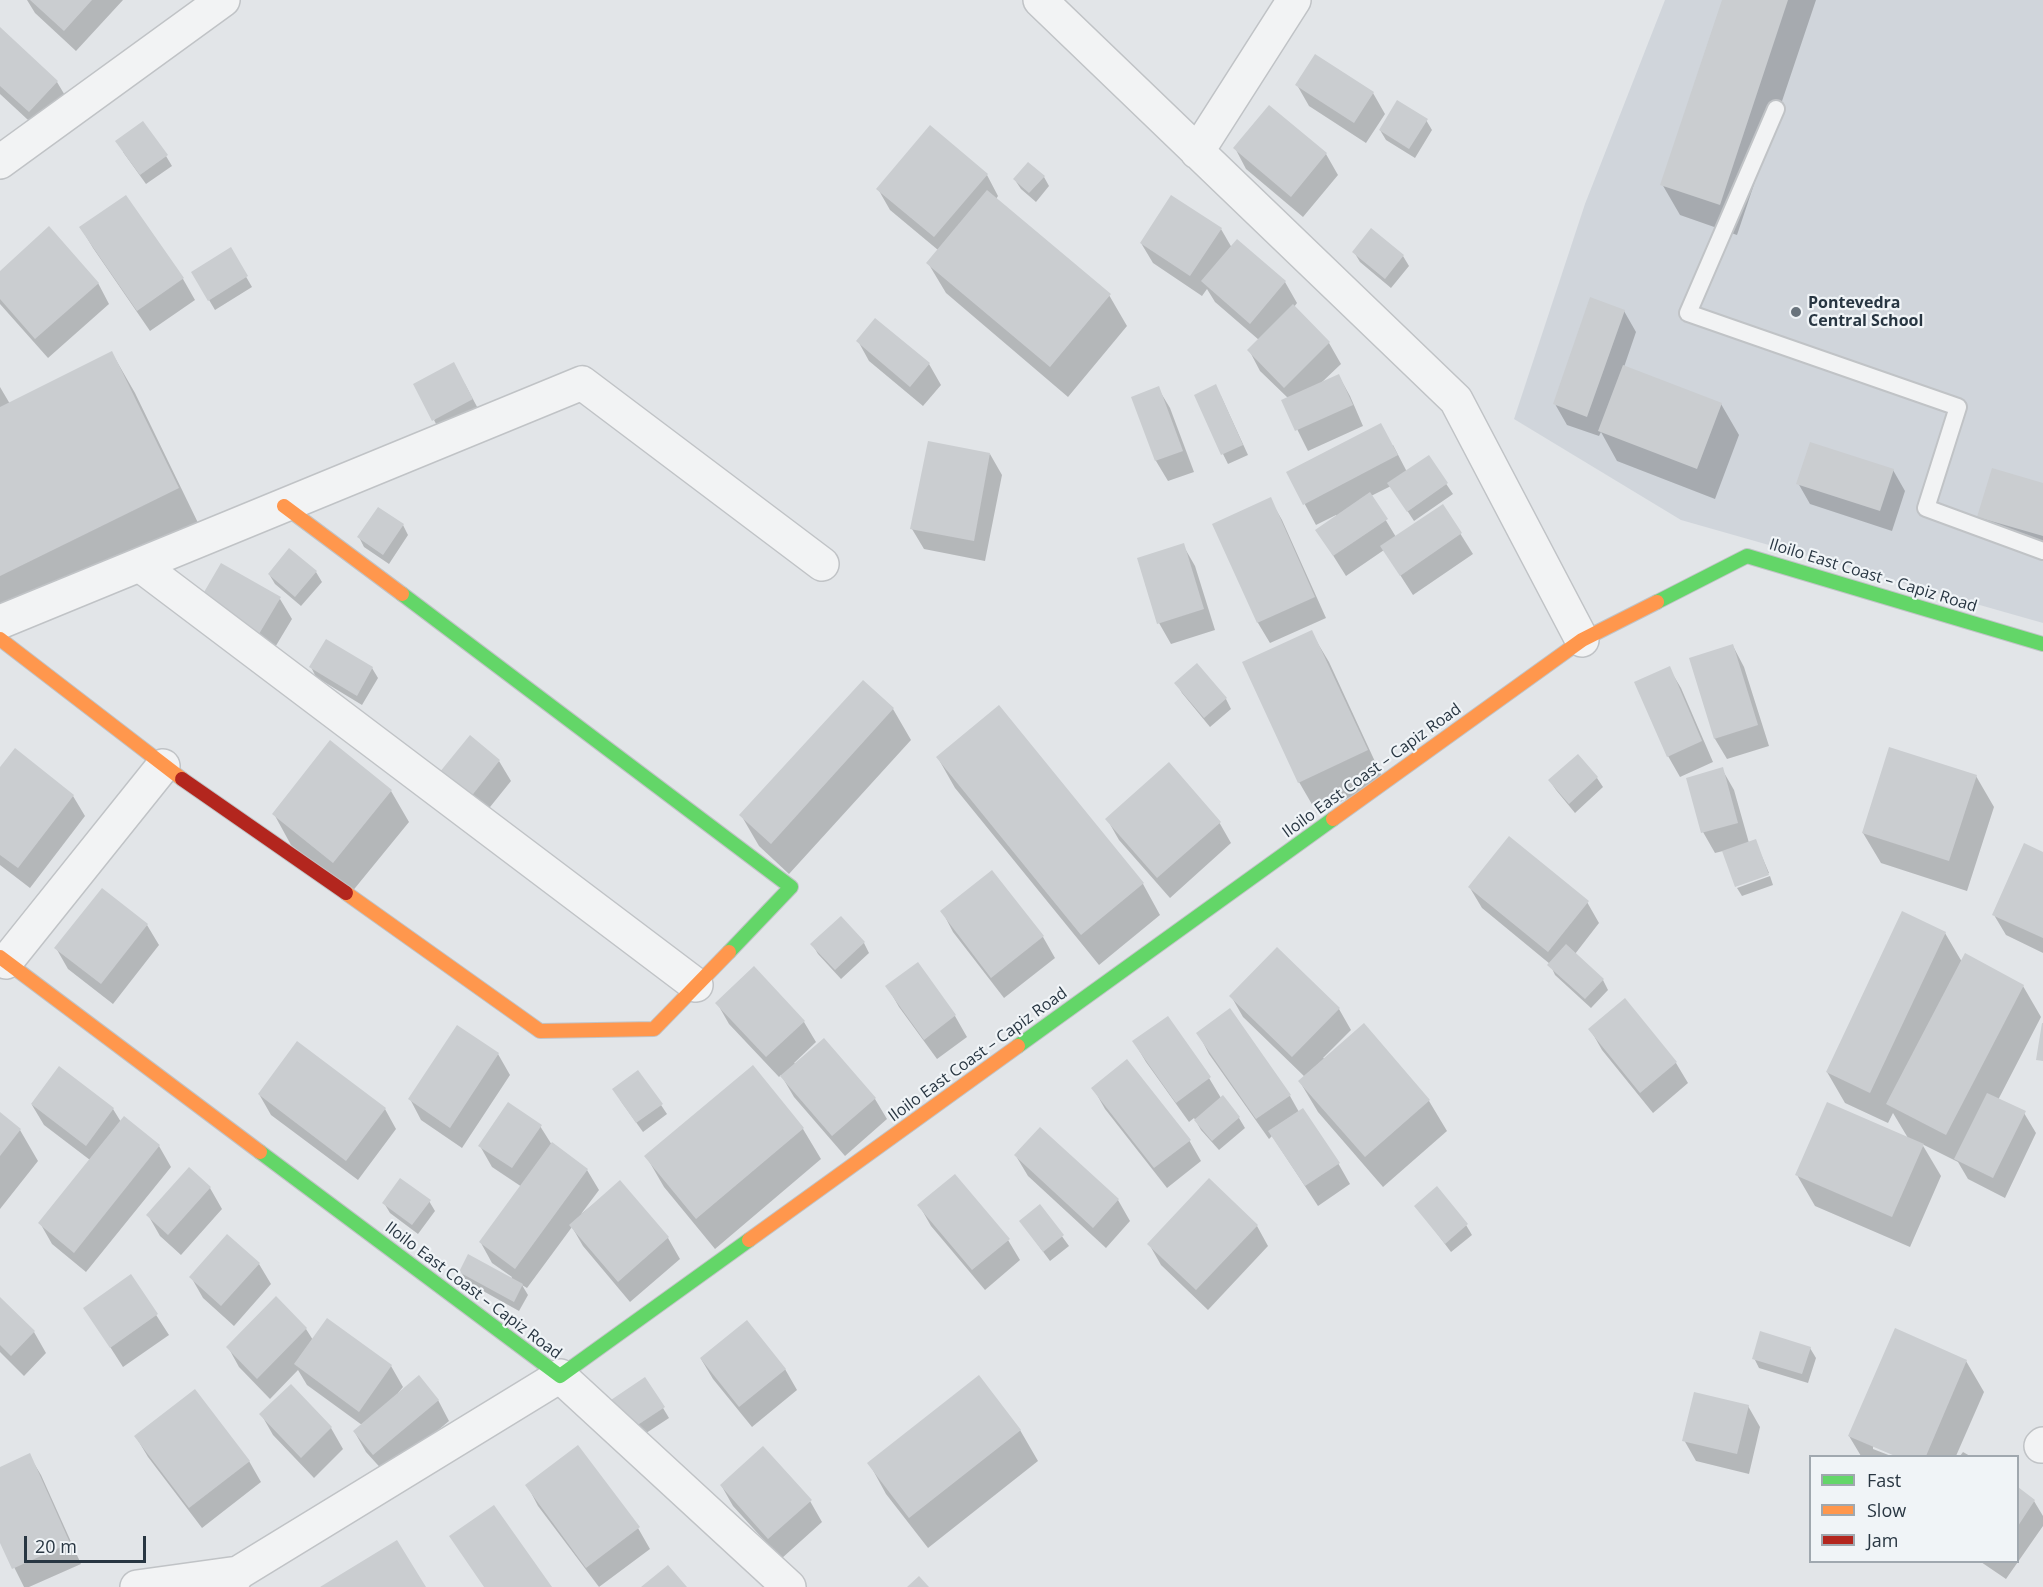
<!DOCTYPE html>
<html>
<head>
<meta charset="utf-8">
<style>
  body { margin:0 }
  #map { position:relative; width:2043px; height:1587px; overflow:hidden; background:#e2e5e8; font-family:"Open Sans",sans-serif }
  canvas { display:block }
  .legend { position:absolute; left:1809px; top:1455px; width:210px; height:108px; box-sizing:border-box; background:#f0f4f7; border:2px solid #a0a8af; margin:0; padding:8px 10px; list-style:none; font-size:18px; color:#283642 }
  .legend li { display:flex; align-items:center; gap:12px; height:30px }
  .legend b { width:30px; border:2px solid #a0a8af }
  .scale { position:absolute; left:24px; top:1536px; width:122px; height:27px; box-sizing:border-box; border:3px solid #283642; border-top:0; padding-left:8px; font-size:18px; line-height:21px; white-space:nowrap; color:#283642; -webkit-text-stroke:4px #f0f4f7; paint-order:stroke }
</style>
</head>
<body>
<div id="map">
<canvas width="2043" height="1587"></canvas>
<ul class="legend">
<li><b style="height:8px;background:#63d668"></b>Fast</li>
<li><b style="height:8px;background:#ff974d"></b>Slow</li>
<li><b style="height:8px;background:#b3261e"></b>Jam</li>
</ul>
<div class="scale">20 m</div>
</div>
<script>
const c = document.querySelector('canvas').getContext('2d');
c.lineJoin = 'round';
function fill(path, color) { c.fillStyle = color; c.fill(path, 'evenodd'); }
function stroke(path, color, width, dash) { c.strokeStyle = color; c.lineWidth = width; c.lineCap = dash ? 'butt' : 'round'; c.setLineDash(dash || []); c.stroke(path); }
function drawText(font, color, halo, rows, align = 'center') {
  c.font = font + ' "Open Sans",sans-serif'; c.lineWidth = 4.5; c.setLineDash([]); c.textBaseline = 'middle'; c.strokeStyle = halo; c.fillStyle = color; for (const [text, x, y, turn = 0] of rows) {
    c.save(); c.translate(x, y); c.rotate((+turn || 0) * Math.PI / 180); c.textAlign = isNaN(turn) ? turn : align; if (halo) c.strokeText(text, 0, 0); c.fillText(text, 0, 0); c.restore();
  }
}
const built = new Path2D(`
  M1665 0H2043V623L1681 520 1514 419 1585 204Z`);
const shadow = new Path2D(`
  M27 0H123L76 51 35 13Z
  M1724 0H1816L1737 235 1680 215 1662 184Z
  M0 29 57 82 69 102 41 132 0 94Z
  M1297 85 1373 93 1385 114 1366 143 1309 106Z
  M1426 120 1432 130 1415 158 1386 140 1380 130Z
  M1235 148 1326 154 1338 175 1303 217 1246 169Z
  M123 152 166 156 172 166 146 184Z
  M987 175 998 196 996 199 1109 295 1127 326 1068 397 946 293 928 263 938 250 890 210 878 189Z
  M1044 177 1049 186 1036 202 1021 189 1015 180Z
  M126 197 183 279 195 300 150 331 93 248 81 228Z
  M1221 229 1232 248 1237 241 1285 282 1297 303 1294 307 1329 343 1341 364 1321 383 1339 376 1350 396 1363 426 1308 451 1283 401 1288 398 1260 371 1249 350 1259 340 1215 302 1207 289 1202 296 1153 263 1141 243Z
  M230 249 252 287 215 310 193 273Z
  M1354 252 1403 256 1409 266 1391 288 1360 262Z
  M0 273 98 283 109 304 48 358 0 304Z
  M1624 311 1636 332 1624 367 1721 404 1739 435 1715 499 1617 461 1601 432 1599 436 1567 425 1555 404Z
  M875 320 929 364 941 385 923 406 869 361 858 341Z
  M112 353 135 393 201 529 0 628V387L10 404Z
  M465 384 484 420 445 441 434 420Z
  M1158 388 1170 408 1194 472 1168 481 1156 461 1133 397Z
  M1221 396 1248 455 1228 464 1223 454Z
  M1393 445 1407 472 1428 457 1453 494 1414 521 1391 486 1371 496 1396 537 1443 506 1473 554 1413 595 1384 550 1346 576 1317 530 1337 517 1336 515 1316 525 1288 473Z
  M990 454 1002 475 985 561 924 549 912 529Z
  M1893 470 1905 491 1892 531 1810 504 1798 483Z
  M2043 485V553L1991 538 1979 517Z
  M1270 499 1282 520 1326 618 1270 643 1258 623 1214 525Z
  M403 525 408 535 389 564 364 547 359 537Z
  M1183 545 1195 566 1215 630 1171 644 1159 623Z
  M316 572 322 582 301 606 275 584 269 574Z
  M280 599 292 619 271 654 214 619Z
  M1311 632 1329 662 1384 781 1317 813 1299 782Z
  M326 641 372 668 378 678 362 705 316 677 311 667Z
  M1733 646 1744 667 1769 746 1727 759 1715 739 1691 659Z
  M1669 668 1681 688 1713 762 1680 777 1668 756Z
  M863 682 893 709 911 740 789 874 759 846 741 815Z
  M1176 683 1226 699 1231 709 1210 727 1182 693Z
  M999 708 1143 884 1160 915 1099 965 955 788 938 758Z
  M499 761 511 781 482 817 453 794Z
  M1722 769 1734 790 1749 843 1755 840 1769 873 1736 885 1723 851 1715 853 1703 832Z
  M0 770 73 796 85 816 30 888 0 865Z
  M1976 776 1994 807 1967 891 1881 863 1863 833Z
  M1597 778 1603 787 1575 813 1556 790 1550 781Z
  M391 791 409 822 351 893 291 845 274 814Z
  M1107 819 1219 822 1231 843 1170 898 1119 840Z
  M2043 854V953L2006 935 1994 915Z
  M992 872 1043 937 1055 958 1004 998 953 932 942 911Z
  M1770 876 1773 885 1742 896 1737 888Z
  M1470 888 1587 902 1599 923 1575 954 1603 980 1608 990 1591 1008 1555 975 1550 964 1482 908Z
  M147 925 159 945 113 1004 68 969 56 948Z
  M1945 933 1962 962 2023 986 2041 1017 1998 1100 2024 1113 2036 1133 2005 1198 1968 1179 1958 1162 1922 1144 1941 1176 1910 1247 1815 1206 1797 1175 1908 1138 1893 1113 1888 1123 1845 1103 1827 1072Z
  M864 943 869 953 841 979 818 954 812 944Z
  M1277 949 1339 1009 1351 1030 1323 1058 1429 1101 1447 1131 1383 1187 1318 1112 1300 1082 1305 1077 1243 1017 1231 996Z
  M917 964 955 1016 967 1037 937 1059 899 1007 887 986Z
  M1624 1000 1676 1063 1688 1083 1653 1113 1602 1050 1590 1029Z
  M717 1003 804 1022 816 1042 794 1063 875 1099 887 1119 845 1156 794 1097 781 1075 779 1077 729 1024Z
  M1198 1033 1290 1096 1299 1112 1338 1163 1350 1184 1318 1206 1272 1136 1269 1139 1209 1054Z
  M1134 1042 1209 1078 1221 1098 1239 1118 1245 1128 1219 1150 1201 1130 1194 1118 1189 1122 1146 1062Z
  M498 1054 510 1075 462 1148 421 1120 410 1099Z
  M753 1067 803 1129 821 1159 715 1249 664 1187 646 1156Z
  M1093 1088 1189 1140 1201 1161 1167 1188 1105 1109Z
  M259 1094 385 1109 396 1129 358 1180 271 1115Z
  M620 1100 661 1105 667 1114 643 1132Z
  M32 1105 113 1109 121 1122 159 1146 171 1167 86 1272 52 1244 40 1223 90 1160 44 1125Z
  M0 1114 20 1130 38 1161 0 1209Z
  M540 1126 552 1145 587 1170 599 1190 581 1214 620 1183 668 1238 680 1259 630 1302 583 1246 572 1227 527 1288 522 1285 528 1295 519 1311 467 1282 461 1272 511 1279 512 1277 492 1263 481 1243 522 1187 492 1167 480 1146Z
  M1040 1129 1118 1200 1130 1221 1106 1248 1028 1176 1016 1156Z
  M189 1169 210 1188 222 1209 181 1255 160 1236 148 1215Z
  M429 1201 435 1211 418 1234 390 1213 384 1203Z
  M919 1205 1008 1240 1020 1260 985 1290 931 1226Z
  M1040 1206 1069 1246 1050 1261 1021 1222Z
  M1416 1206 1466 1225 1472 1235 1451 1252Z
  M1257 1226 1268 1246 1208 1310 1161 1265 1149 1244Z
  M259 1264 271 1284 234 1326 203 1298 191 1277Z
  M131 1276 169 1335 123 1367 85 1308Z
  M276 1298 306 1329 313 1340 391 1366 403 1387 398 1393 438 1400 449 1421 386 1474 366 1452 354 1431 362 1425 307 1385 298 1370 270 1399 239 1367 228 1347Z
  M0 1299 34 1332 46 1353 24 1376 0 1352Z
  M1810 1348 1816 1358 1808 1383 1759 1368 1754 1358Z
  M701 1359 785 1369 797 1390 752 1427 713 1379Z
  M1966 1361 1984 1392 1956 1456H1899L1873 1446V1449L1891 1456H1861L1849 1436Z
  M291 1386 331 1428 343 1449 314 1478 273 1435 261 1414Z
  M607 1404 663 1408 669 1418 631 1443Z
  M1748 1406 1760 1427 1749 1474 1696 1461 1684 1440Z
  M1020 1430 1038 1461 928 1548 886 1494 869 1463Z
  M136 1437 249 1461 261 1482 202 1528 148 1457Z
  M1963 1452 1970 1456H1960Z
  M29 1455 41 1475 81 1564 29 1587H24L0 1539V1468Z
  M527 1485 638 1528 650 1549 599 1587 538 1506Z
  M721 1485 810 1501 822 1522 781 1559 733 1506Z
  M2018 1489 2034 1501 2043 1516V1526L2006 1579 1981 1562H2018Z`);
const building = new Path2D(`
  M30 0H92L64 31Z
  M1722 0H1788L1720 205 1660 185Z
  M0 27 58 81 29 112 0 86Z
  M1315 54 1374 92 1354 123 1295 85Z
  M1397 100 1428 119 1409 149 1379 130Z
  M1269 105 1327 153 1291 197 1233 148Z
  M143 121 168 155 140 175 115 141Z
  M930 125 988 174 934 237 876 189Z
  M1028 162 1045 176 1029 193 1013 179Z
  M987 190 1111 294 1050 367 926 263Z
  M126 195 184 278 137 311 79 227Z
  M1171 195 1222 228 1190 276 1140 243Z
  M49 226 99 283 35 339 0 299V271Z
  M1371 228 1404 255 1385 279 1352 252Z
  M1237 239 1286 281 1250 324 1201 281Z
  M231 247 248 276 208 301 191 272Z
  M1590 297 1625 310 1587 417 1553 404Z
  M1293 304 1330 342 1284 388 1247 350Z
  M875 318 930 363 910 387 856 341Z
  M112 351 179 488 0 576V407Z
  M454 362 473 399 432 421 413 384Z
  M1623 365 1722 403 1697 469 1598 431Z
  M1339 374 1353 405 1295 431 1281 400Z
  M1216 384 1243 445 1221 455 1194 395Z
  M1159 386 1183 451 1155 461 1131 397Z
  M1381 423 1398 455 1303 505 1286 472Z
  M928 441 990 453 974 541 910 529Z
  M1810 442 1894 469 1880 511 1796 484Z
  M1429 455 1448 483 1407 512 1387 483Z
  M1992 468 2043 483V536L1977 517Z
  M1370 492 1388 519 1333 556 1315 530Z
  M1271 497 1315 597 1257 623 1212 524Z
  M1443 504 1462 533 1400 576 1380 546Z
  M378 507 404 524 383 555 357 537Z
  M1184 543 1204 609 1157 624 1137 558Z
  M289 548 317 571 295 597 268 574Z
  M221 563 281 597 259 634 200 599Z
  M1312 630 1368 750 1298 783 1242 662Z
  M326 639 373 667 357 696 309 667Z
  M1733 644 1758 725 1714 739 1689 658Z
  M1197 663 1227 698 1204 718 1174 683Z
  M1670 666 1702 741 1667 757 1634 682Z
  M863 680 894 708 771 844 739 815Z
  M999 705 1144 883 1081 935 936 757Z
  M470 735 500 760 470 798 439 773Z
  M330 740 392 790 333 863 272 814Z
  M1889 747 1977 775 1949 861 1862 833Z
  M15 748 74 795 18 868 0 855V767Z
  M1578 754 1598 777 1569 804 1548 780Z
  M1169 762 1221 822 1157 878 1105 819Z
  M1723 767 1738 823 1701 833 1686 778Z
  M1509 836 1589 901 1548 952 1468 887Z
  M1756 839 1769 875 1735 887 1722 851Z
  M2024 843 2043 852V938L1992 915Z
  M992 870 1044 936 991 978 940 911Z
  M102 888 148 924 101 984 54 948Z
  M1902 911 1946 932 1870 1093 1826 1072Z
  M841 916 865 942 835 970 810 944Z
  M1566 944 1604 979 1585 999 1547 965Z
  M1277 947 1340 1008 1292 1057 1229 996Z
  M1965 953 2024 985 1946 1135 1886 1104Z
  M918 962 956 1015 924 1040 885 986Z
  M754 966 805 1021 766 1057 715 1003Z
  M1625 998 1677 1062 1640 1093 1588 1029Z
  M1230 1008 1291 1095 1256 1119 1196 1033Z
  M1168 1016 1211 1077 1176 1103 1132 1041Z
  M1364 1023 1430 1100 1365 1157 1298 1081Z
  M2042 1023H2043V1061L2036 1060Z
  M457 1025 499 1053 450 1128 408 1099Z
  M824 1038 876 1098 832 1136 780 1076Z
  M297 1041 386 1108 346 1161 258 1094Z
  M1127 1059 1191 1140 1154 1168 1091 1088Z
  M753 1065 804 1128 696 1219 644 1156Z
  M59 1066 114 1108 86 1146 31 1104Z
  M638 1070 663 1104 636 1123 612 1089Z
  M1987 1093 2026 1111 1993 1178 1954 1159Z
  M1223 1095 1240 1117 1212 1141 1194 1120Z
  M508 1102 542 1125 512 1168 478 1146Z
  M1827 1102 1924 1144 1892 1217 1795 1175Z
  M1303 1108 1340 1163 1305 1186 1268 1131Z
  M0 1112 21 1129 0 1156Z
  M124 1116 160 1145 74 1253 38 1223Z
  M1040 1127 1119 1199 1093 1228 1014 1155Z
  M552 1142 588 1169 515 1269 479 1242Z
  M189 1167 211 1187 168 1235 146 1215Z
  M955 1174 1010 1239 972 1270 917 1205Z
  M400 1178 431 1200 412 1225 382 1203Z
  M1209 1178 1258 1225 1196 1290 1147 1244Z
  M620 1180 669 1237 618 1282 569 1225Z
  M1437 1186 1468 1224 1445 1244 1414 1206Z
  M1040 1204 1064 1235 1043 1252 1019 1221Z
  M227 1234 260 1263 221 1306 189 1277Z
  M468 1254 523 1284 514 1302 459 1272Z
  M131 1274 158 1314 110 1348 83 1308Z
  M276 1296 307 1328 257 1379 226 1347Z
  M0 1297 35 1331 11 1356 0 1345Z
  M327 1318 392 1365 359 1412 294 1364Z
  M747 1320 786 1369 739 1407 700 1358Z
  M1895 1328 1967 1360 1926 1456H1895L1848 1436Z
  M1760 1331 1811 1347 1802 1374 1752 1359Z
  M419 1375 439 1400 373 1455 353 1431Z
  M979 1375 1021 1430 909 1518 867 1463Z
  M645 1377 665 1407 624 1434 605 1404Z
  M291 1384 332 1427 301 1458 259 1414Z
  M195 1389 250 1461 189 1508 134 1436Z
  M1694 1392 1749 1405 1737 1454 1682 1441Z
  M578 1445 640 1527 586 1568 525 1485Z
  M763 1446 812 1500 768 1539 720 1485Z
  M30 1453 70 1543 12 1569 0 1543V1467Z
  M2018 1487 2035 1500 2018 1526Z
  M494 1505 552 1587H484L449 1536Z
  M397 1540 426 1587H320Z
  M668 1565 687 1587H641Z
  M919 1576 929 1587H907Z`);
const lane = new Path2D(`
  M1776 109 1688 313 1958 407 1926 508 2043 551`);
const street = new Path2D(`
  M1040 0 1456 400 1582 640
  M1197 152 1294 0
  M0 162 223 0
  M140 565 696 985
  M0 622 582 383 822 564
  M6 962 163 766
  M2041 1446 2043 1444
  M137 1587 238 1573
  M229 1587 238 1573 560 1376 789 1587`);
const fast = new Path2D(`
  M402 594 791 887 729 952
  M1657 602 1747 556 2043 644
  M1018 1046 1333 819
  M260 1152 560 1376 749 1240`);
const slow = new Path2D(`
  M284 506 402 594
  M0 639 182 779
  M1333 819 1582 640 1657 602
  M346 893 540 1031 654 1029 729 952
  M0 957 260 1152
  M749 1240 1018 1046`);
const jam = new Path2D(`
  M182 779 346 893`);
const markers = [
  [1796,312,6,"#69737c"]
];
const poiNames = [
  ["Pontevedra",1808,303],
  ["Central School",1808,321]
];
const streetNames = [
  ["Iloilo East Coast – Capiz Road",1873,576,17],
  ["Iloilo East Coast – Capiz Road",1372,771,-36],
  ["Iloilo East Coast – Capiz Road",978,1055,-36],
  ["Iloilo East Coast – Capiz Road",473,1291,37]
];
fill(built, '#d0d5db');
fill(shadow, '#0003');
fill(building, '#cacdd0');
stroke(lane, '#c0c3c6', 20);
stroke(street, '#c0c3c6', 36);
stroke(fast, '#c0c3c6', 16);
stroke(slow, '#c0c3c6', 16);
stroke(jam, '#c0c3c6', 16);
stroke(lane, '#f2f3f4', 16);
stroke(street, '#f2f3f4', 33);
stroke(fast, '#63d668', 14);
stroke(slow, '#ff974d', 14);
stroke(jam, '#b3261e', 14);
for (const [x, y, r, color] of markers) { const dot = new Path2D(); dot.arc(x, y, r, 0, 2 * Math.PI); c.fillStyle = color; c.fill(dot); stroke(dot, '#f0f4f7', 2); }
drawText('bold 16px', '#283642', '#f0f4f7', poiNames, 'left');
drawText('16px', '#283642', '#f0f4f7', streetNames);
</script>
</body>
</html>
